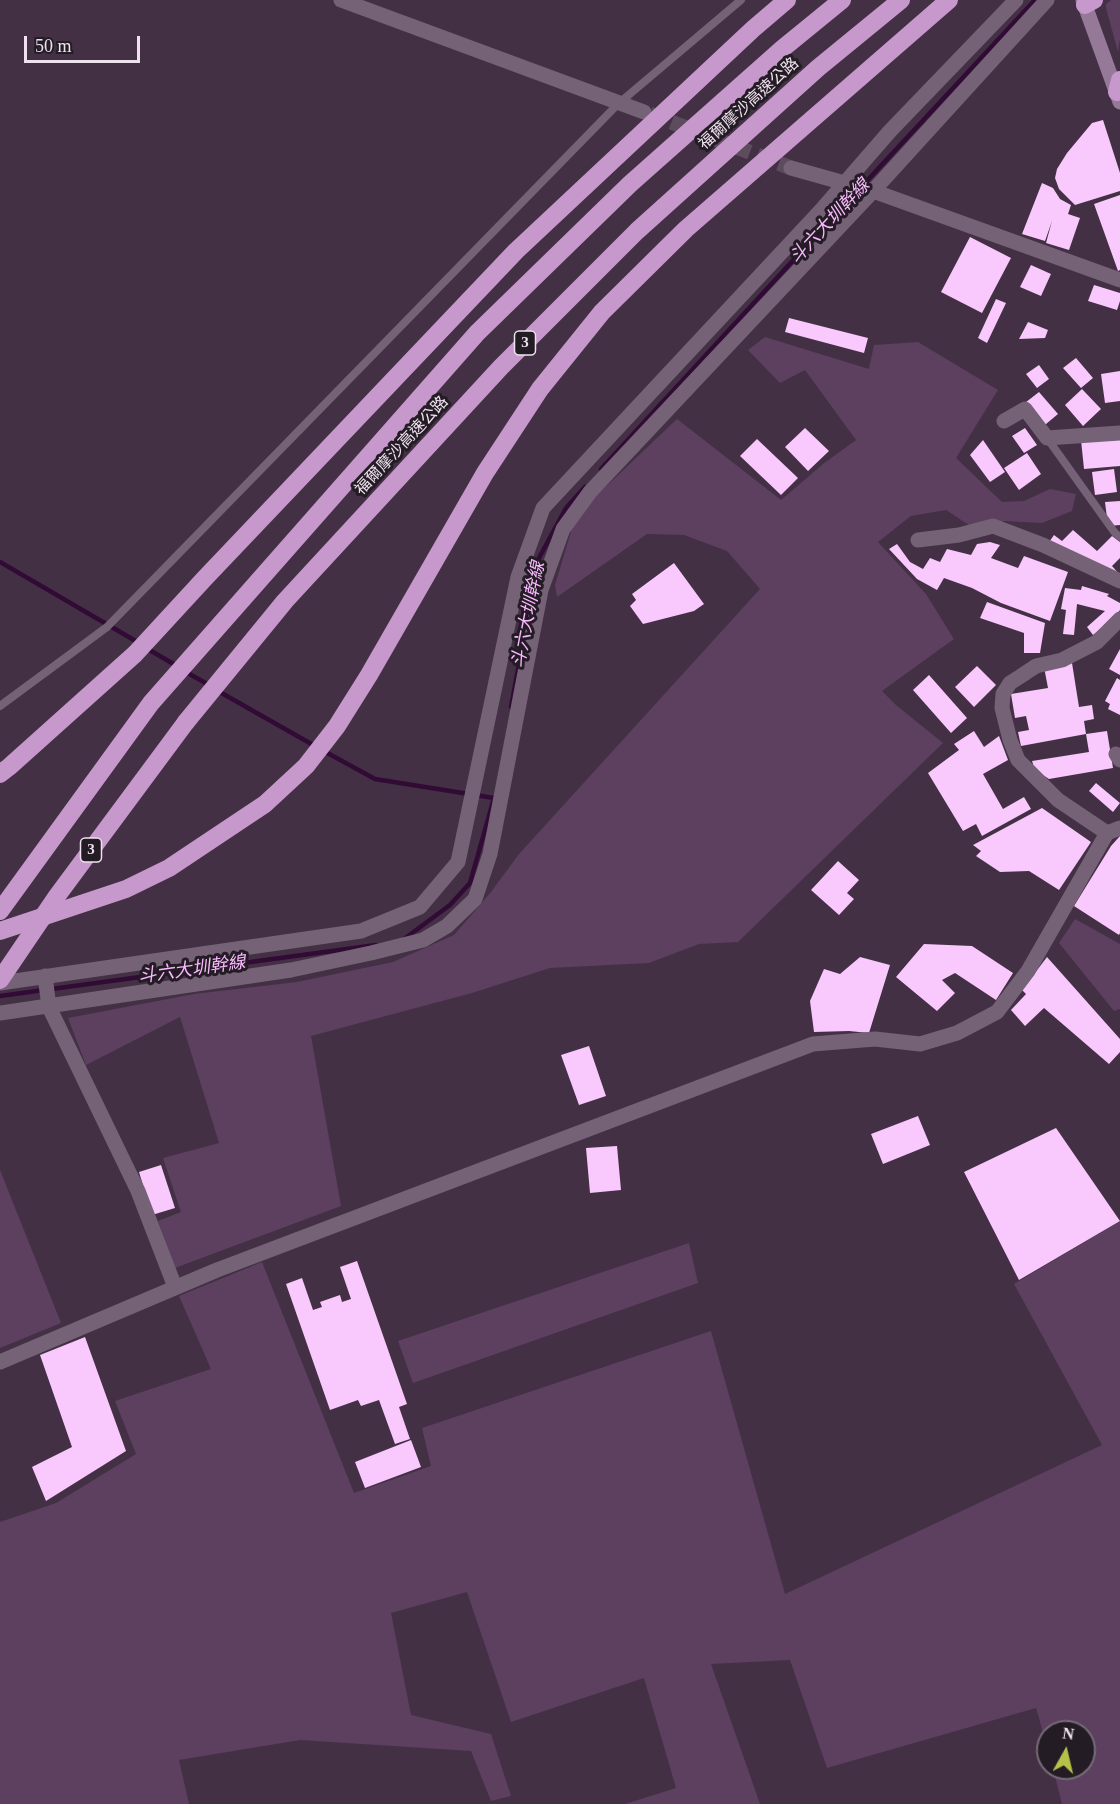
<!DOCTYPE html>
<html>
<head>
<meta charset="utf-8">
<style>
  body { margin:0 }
  #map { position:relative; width:1120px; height:1804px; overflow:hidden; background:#433045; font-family:"Times New Roman",serif }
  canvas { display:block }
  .north { position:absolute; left:1036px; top:1720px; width:60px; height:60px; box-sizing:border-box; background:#241c25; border:2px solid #756b76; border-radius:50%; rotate:8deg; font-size:16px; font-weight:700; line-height:24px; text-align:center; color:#efe2ef }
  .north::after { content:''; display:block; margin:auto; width:21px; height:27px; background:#b6c148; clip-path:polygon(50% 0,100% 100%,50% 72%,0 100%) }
  .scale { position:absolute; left:24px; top:36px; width:116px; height:27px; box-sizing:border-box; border:3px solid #efe2ef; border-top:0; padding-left:8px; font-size:18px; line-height:21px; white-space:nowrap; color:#efe2ef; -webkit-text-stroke:4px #241c25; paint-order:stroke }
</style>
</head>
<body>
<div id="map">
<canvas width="1120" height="1804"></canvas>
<div class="north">N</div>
<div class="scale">50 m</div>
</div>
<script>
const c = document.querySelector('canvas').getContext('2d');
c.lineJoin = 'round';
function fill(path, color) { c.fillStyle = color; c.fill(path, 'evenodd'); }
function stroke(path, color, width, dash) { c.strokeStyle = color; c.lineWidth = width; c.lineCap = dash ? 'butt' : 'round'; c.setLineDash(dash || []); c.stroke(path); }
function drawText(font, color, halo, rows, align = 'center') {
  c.font = font + ' "Times New Roman","Noto Sans TC",serif'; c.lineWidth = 6; c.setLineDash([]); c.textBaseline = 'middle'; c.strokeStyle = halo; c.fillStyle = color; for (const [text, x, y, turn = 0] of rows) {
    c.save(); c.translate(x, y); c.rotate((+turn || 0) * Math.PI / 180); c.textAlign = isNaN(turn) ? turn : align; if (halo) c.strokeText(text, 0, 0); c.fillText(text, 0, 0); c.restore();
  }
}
const green = new Path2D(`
  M1111 0H1120V39L1118 52 1106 8V4Z
  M765 337 869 369 874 345 918 342 998 390 956 458 1002 502 1024 501 1050 489 1076 494 1072 511 1042 523 1005 521 969 525 946 510 911 516 878 542 926 594 954 639 882 691 896 705 943 743 738 942 699 944 649 963 550 968 472 993 311 1036 341 1206 175 1268 158 1221 181 1212 163 1158 219 1143 180 1017 86 1065 68 1018 194 994 297 982 393 962 454 935 491 892 519 854 760 589 727 551 684 535 647 534 557 597 555 585 576 515 677 419 781 500 823 464 856 440 805 370 780 383 748 350Z
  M1075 919 1120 944V1009L1114 1011 1059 943Z
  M0 1170 61 1323 0 1348Z
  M1120 1221V1804H1062L1053 1768H1084V1732H1048V1750L1036 1708 827 1768 790 1660 711 1664 760 1804H625L676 1788 644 1678 511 1722 467 1592 391 1613 411 1715 491 1734 511 1796 491 1801 471 1751 300 1740 179 1760 189 1804H0V1522L56 1503 136 1454 115 1401 211 1369 179 1296 262 1262 354 1493 431 1466 422 1428 711 1331 785 1594 1102 1445 1014 1284Z
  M689 1243 698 1283 413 1383 398 1341Z`);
const stream = new Path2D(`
  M863 185 1035 0
  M601 469 857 191
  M0 562 139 643
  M146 648 177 666
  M184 671 211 686
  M218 691 315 746
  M511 707 539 558 566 508 585 487
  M322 750 375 779 494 798
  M404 939 450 905 470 883 494 798
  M0 996 376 945`);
const building = new Path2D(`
  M1103 120 1120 173V191L1075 205 1059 189 1055 178 1057 169 1067 153 1092 123Z
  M1042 183 1053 188 1060 199 1071 205 1068 214 1080 218 1069 250 1046 243 1052 221 1045 241 1022 234Z
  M1120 195V270L1118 271 1094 204Z
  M970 237 1011 258 982 313 941 292Z
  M1031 265 1051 274 1041 296 1020 287Z
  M1094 285 1120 293V301L1117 310 1088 301Z
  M996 299 1006 303 987 343 978 338Z
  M789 318 868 338 864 353 785 332Z
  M1028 322 1048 330 1045 338 1019 339Z
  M1076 358 1093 378 1081 388 1063 368Z
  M1039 365 1049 379 1037 388 1026 374Z
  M1120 371V401L1105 403 1101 374Z
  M1082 389 1101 409 1083 426 1065 405Z
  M1039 392 1058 414 1040 429 1021 406Z
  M805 428 829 451 808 471 785 447Z
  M1025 428 1037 445 1024 453 1012 436Z
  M1120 437V466L1084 469 1081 440Z
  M757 439 798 478 781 495 740 456Z
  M983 440 1005 472 990 482 970 455Z
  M1027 453 1041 474 1019 490 1004 468Z
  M1114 469 1117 492 1095 495 1092 472Z
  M1120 501V525L1108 526 1105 502Z
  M1073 530 1097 551 1112 536 1120 542V558L1112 566 1120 575 1047 545 1054 535 1062 541Z
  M990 542 1000 545 991 558 1018 568 1024 556 1068 572 1050 621 1001 603 972 588 944 578 937 590 917 579 889 549 897 544 910 562 923 569 930 558 940 562 947 549 971 555 977 544Z
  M674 563 704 604 694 611 643 624 630 606 636 600 632 594Z
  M1082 586 1109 594 1107 596 1120 603V610L1113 619 1093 635 1087 627 1105 611 1077 604 1074 635 1063 634 1066 610 1061 609 1065 588 1081 590Z
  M987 602 1045 623 1040 653H1024V633L980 618Z
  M1120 649V675L1109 669Z
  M1072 663 1079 707 1092 705 1094 719 1084 721 1086 734 1021 746 1018 732 1029 730 1026 716 1015 718 1011 694 1048 688 1044 667Z
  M977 666 996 685 974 707 955 687Z
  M929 675 967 718 951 733 913 690Z
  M1117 678 1120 680V715L1108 709 1110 704 1105 701Z
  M974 731 984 747 999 736 1008 760 983 774 1003 809 1024 797 1031 809 982 836 976 824 963 831 928 773 959 750 954 744Z
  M1107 731 1113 768 1049 779 1035 770 1032 761 1089 752 1086 734Z
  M1096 783 1120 803 1113 812 1089 791Z
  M1042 808 1091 842 1059 890 1029 871 1000 872 976 856 981 851 973 845Z
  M1120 836V933L1119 935 1074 906 1111 846Z
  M838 861 859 880 847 893 854 899 839 915 811 890Z
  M924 944 972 946 1013 973 996 1000 955 973 942 980 955 993 937 1011 896 977Z
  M860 957 890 965 869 1033 849 1031 814 1032 810 1001 824 969 840 974Z
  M1047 957 1120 1039V1052L1109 1064 1044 1008 1025 1026 1011 1010 1026 994 1022 990Z
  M589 1046 606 1096 579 1105 561 1055Z
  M918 1116 930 1145 883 1164 871 1134Z
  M1056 1128 1120 1221 1019 1280 964 1172Z
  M617 1146 621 1190 590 1193 586 1148Z
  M161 1165 175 1208 152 1215 139 1172Z
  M357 1261 407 1404 399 1407 410 1439 395 1444 379 1400 361 1406 358 1400 330 1410 286 1284 302 1278 313 1310 322 1307 320 1302 340 1295 342 1302 351 1299 340 1267Z
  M85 1337 126 1451 46 1501 32 1467 72 1447 40 1355Z
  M411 1440 421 1467 365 1488 355 1462Z`);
const tertiaryTunnel = new Path2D(`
  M650 114 791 168`);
const service = new Path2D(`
  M1047 438 1115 533 1120 537
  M0 706 107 627 618 104 741 0`);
const minor = new Path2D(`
  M1004 421 1025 409 1047 438 1120 433
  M918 540 959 535 993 526 1043 545 1120 581
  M1116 754 1120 760
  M1107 833 1058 800 1018 760 1010 740 1002 708 1003 694 1010 683 1021 676 1036 666 1062 660 1097 642 1120 619
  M45 976 49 1007 138 1191 175 1287
  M0 983 361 931 420 907 458 862 518 577 543 508 823 208 890 131 1016 0
  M0 1013 291 970 371 953 423 940 447 926 475 899 490 854 541 590 563 529 590 492 873 191 1047 0`);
const tertiary = new Path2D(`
  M341 0 644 112
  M791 168 873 191 1120 280
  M0 1362 217 1270 813 1044 875 1039 920 1044 957 1033 997 1012 1028 971 1107 833 1120 828`);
const secondary = new Path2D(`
  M1083 0 1120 102`);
const motorway = new Path2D(`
  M1085 5 1094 0
  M1117 92 1120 80
  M186 722 285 601 501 367 637 231 818 68 901 0
  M0 774 9 767 135 654 205 578 516 251 753 29 787 0
  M0 911 151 703 477 333 630 184 782 49 842 0
  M0 931 126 889 169 868 265 804 306 766 337 726 369 675 485 473 540 389 602 312 686 229 949 0`);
const motorwayBridge = new Path2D(`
  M0 980 57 896 186 722`);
const shields = [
  [525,343,21],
  [91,850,21]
];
const shieldNames = [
  ["3",525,343],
  ["3",91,850]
];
const streetNames = [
  ["福爾摩沙高速公路",749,104,-42],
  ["福爾摩沙高速公路",402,446,-47]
];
const waterNames = [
  ["斗六大圳幹線",830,222,-47],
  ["斗六大圳幹線",529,615,-79],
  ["斗六大圳幹線",192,970,-8]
];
fill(green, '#5d3f60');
stroke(stream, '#310a35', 4.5);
fill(building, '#f9c8fc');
stroke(tertiaryTunnel, '#5d4b5e', 15, [15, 8]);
stroke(service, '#756276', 8);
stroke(minor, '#756276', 15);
stroke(tertiary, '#756276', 15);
stroke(secondary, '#967899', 15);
stroke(motorway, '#c798cb', 18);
stroke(motorwayBridge, '#c798cb', 18);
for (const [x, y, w] of shields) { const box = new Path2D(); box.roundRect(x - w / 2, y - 12, w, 24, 4.5); c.fillStyle = '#241c25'; c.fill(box); stroke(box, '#efe2ef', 1.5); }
drawText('bold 15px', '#efe2ef', null, shieldNames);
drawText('16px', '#efe2ef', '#241c25', streetNames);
drawText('italic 18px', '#fab8ff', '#241c25', waterNames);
</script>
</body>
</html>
